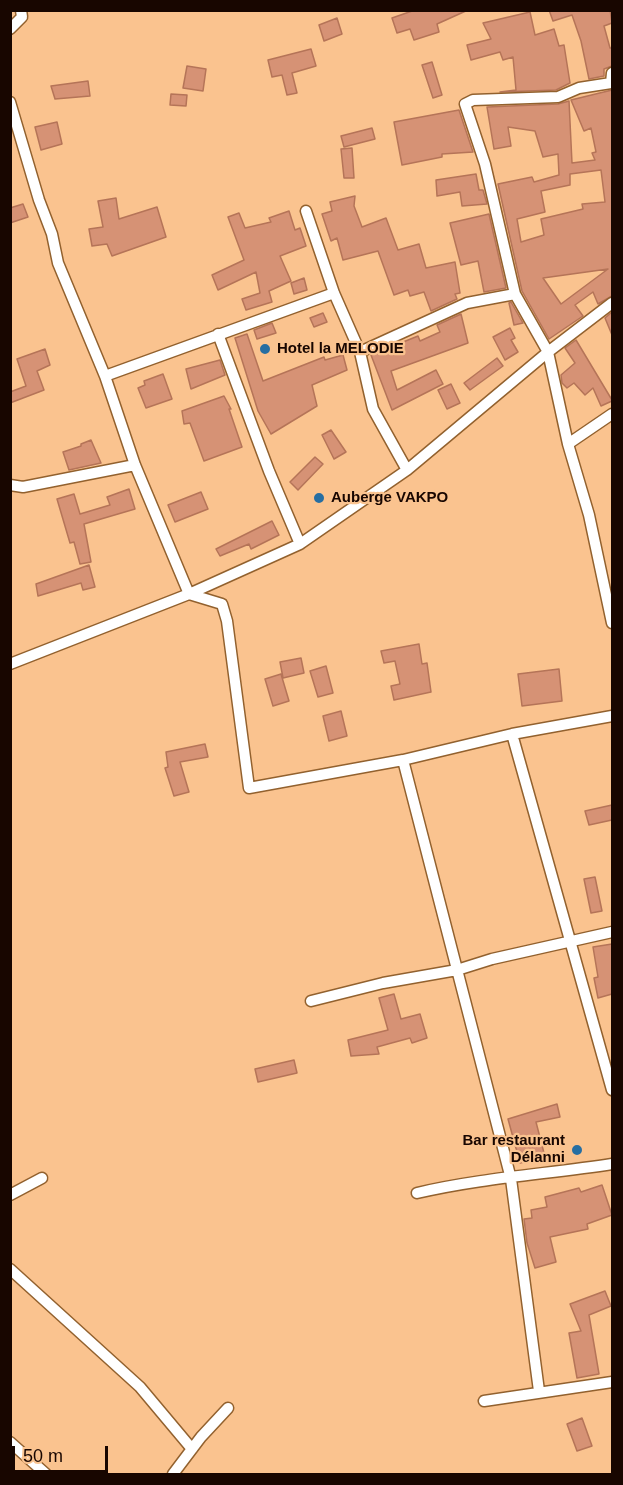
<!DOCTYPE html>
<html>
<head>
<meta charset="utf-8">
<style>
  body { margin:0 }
  #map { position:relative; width:623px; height:1485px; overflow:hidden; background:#fac38f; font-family:Arial,sans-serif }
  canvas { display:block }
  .frame { position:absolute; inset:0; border:12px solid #180600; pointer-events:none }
  .scale { position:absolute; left:12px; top:1446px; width:96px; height:27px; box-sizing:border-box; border:3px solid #180600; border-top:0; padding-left:8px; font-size:18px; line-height:21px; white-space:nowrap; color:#180600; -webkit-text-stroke:4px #fac38f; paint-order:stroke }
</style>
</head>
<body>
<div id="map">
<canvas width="623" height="1485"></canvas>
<div class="frame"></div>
<div class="scale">50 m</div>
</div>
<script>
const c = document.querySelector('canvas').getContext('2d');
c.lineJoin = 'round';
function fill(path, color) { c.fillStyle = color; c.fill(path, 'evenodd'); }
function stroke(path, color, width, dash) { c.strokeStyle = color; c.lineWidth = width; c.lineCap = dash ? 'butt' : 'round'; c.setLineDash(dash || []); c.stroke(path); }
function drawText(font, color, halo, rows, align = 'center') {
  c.font = font + ' Arial,sans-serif'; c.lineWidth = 4.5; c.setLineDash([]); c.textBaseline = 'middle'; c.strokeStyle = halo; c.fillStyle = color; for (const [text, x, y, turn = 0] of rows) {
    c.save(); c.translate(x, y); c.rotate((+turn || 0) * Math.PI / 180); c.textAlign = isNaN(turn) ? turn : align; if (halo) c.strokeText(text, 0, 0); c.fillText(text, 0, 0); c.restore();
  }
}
const building = new Path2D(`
  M415 10H468L437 24 439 32 414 40 410 29 397 33 392 18Z
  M549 10H610L612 23 604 26 610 48H612V66L604 69V76L589 79 581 41 572 15 553 21Z
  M530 12 535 35 554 29 559 46 564 45 570 83 556 90 500 92 516 90 513 57 503 60 500 52 471 60 467 45 491 39 483 23Z
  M337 18 342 34 324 41 319 25Z
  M311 49 316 66 292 73 297 93 287 95 282 75 272 77 268 60Z
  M432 62 442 95 433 98 422 65Z
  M187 66 206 69 203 91 183 88Z
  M88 81 90 96 55 99 51 86Z
  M612 90V296L598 304 593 292 575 305 583 316 549 339 522 291 498 184 532 177 534 182 559 175 558 154 543 157 535 131 508 127 511 146 494 149 487 107 558 104 569 101 572 163 595 160 592 153 596 152 591 128 584 131 571 100ZM601 170 605 202 582 204 583 209 541 219 544 235 521 242 517 219 545 212 541 191 570 185V174ZM608 269 561 304 543 278Z
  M171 94 187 95 186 106 170 105Z
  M459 110 473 152 442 154V157L402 165 394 122Z
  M57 122 62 144 41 150 35 127Z
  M372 128 375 139 344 147 341 136Z
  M352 148 354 178H344L341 149Z
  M476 174 479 190H483L487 204 462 206 460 192 437 196 436 180Z
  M355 196 354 206 362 227 386 218 398 250 419 244 426 268 455 262 460 293 455 294 457 299 431 311 424 292 410 296 408 290 394 295 378 251 343 260 337 238 331 241 322 214 332 211 330 202Z
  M116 198 119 219 157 207 166 237 112 256 107 244 92 246 89 229 103 227 98 201Z
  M23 204 28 217 10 223V208Z
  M289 211 295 230 300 228 306 246 280 256 291 281 269 291 272 302 246 310 242 299 260 293 256 272 218 290 212 275 244 260 228 217 239 213 245 228 271 222 269 218Z
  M489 214 506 288 484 292 478 261 461 265 450 223Z
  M304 278 307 290 294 294 291 283Z
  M511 302 523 323 514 325 509 303Z
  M612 312V335L605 318Z
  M323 313 327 322 314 327 310 318Z
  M461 314 468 343 391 371 397 390 436 370 443 384 392 410 371 355 418 336 420 341 440 332 437 325Z
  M272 323 276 333 257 339 254 330Z
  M510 328 515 338 511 340 518 352 505 360 493 337Z
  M247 334 263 381 324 357 325 360 343 355 347 370 312 385 317 406 271 434 258 411 235 338Z
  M576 340 612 400V401L601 406 593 388 585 395 574 383 567 388 562 383 561 375 575 363 565 348Z
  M45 349 50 365 37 371 44 390 10 403V392L26 386 17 359Z
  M497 358 503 366 470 390 464 383Z
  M220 360 225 375 191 389 186 369Z
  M163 374 172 399 146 408 138 388 145 385 144 381Z
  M451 384 460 403 447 409 438 390Z
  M224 396 231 409H229L242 447 204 461 190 423 184 424 182 411Z
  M331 430 346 452 334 459 322 435Z
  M91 440 101 463 69 470 63 452 81 446V444Z
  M315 457 323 464 298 490 290 482Z
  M129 489 135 509 84 524 91 562 80 564 74 542 70 543 57 499 74 494 80 514 110 505 107 497Z
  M201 492 208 509 175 522 168 505Z
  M272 521 279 535 251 549 249 544 220 556 216 549Z
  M89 565 95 587 83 590 81 583 38 596 36 584Z
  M419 644 422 664 427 663 431 692 394 700 391 686 400 684 395 661 384 663 381 651Z
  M301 658 304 673 283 678 280 662Z
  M326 666 333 693 318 697 310 671Z
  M559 669 562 701 522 706 518 674Z
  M281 674 289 701 273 706 265 679Z
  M341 711 347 736 329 741 323 716Z
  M205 744 208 757 180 762 189 792 174 796 165 768 168 767 166 752Z
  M612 805V820L589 825 585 811Z
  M595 877 602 911 591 913 584 879Z
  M612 944V994L598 998 594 978 598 977 593 947Z
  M394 994 401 1019 420 1014 427 1038 412 1043 410 1038 377 1047 379 1054 351 1056 348 1040 388 1030 379 998Z
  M294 1060 297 1073 258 1082 255 1069Z
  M557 1104 560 1117 536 1122 545 1157 520 1163 508 1119Z
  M602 1185 612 1215 587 1224 588 1229 550 1237 556 1262 535 1268 527 1243 524 1219 532 1218 531 1210 547 1207 545 1197 579 1188 581 1192Z
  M605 1291 611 1306 589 1315 599 1374 577 1378 569 1333 581 1331 570 1304Z
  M582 1418 592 1446 577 1451 567 1424Z`);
const street = new Path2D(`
  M10 29 22 17 21 10
  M612 73 611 83 579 88 558 97 473 100 465 104 485 164 515 294 548 352 568 444 589 515 612 623
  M10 102 39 200 52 234 58 263 105 376 135 465 189 594 222 604 227 621 249 788 403 760 512 734 612 716
  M306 211 334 293 360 352 373 409 407 470
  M218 334 269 471 300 544
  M360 352 467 303 515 294
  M105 376 334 293
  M568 444 612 414
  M10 485 23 487 135 465
  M10 664 189 594 300 544 407 470 548 352 612 303
  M512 734 612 1090
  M403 760 511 1179 539 1391
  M311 1001 383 983 457 970 492 959 612 932
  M417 1193C481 1178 547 1174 612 1164
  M10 1195 42 1178
  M10 1269 140 1387 192 1449
  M484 1401 612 1382
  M10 1442 46 1474
  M173 1474 201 1437 228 1408`);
const markers = [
  [265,349,6,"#266ea2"],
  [319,498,6,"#266ea2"],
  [577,1150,6,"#266ea2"]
];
const poiNames = [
  ["Hotel la MELODIE",277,349],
  ["Auberge VAKPO",331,498],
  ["Bar restaurant",565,1141,"right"],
  ["Délanni",565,1158,"right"]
];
fill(building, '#d69275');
stroke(building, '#b57458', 1.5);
stroke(street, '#92612e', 13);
stroke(street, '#fff', 10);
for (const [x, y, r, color] of markers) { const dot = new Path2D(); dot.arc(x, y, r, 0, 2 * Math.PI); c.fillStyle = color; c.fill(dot); stroke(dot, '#fac38f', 2); }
drawText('bold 15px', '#180600', '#fac38f', poiNames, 'left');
</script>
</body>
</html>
